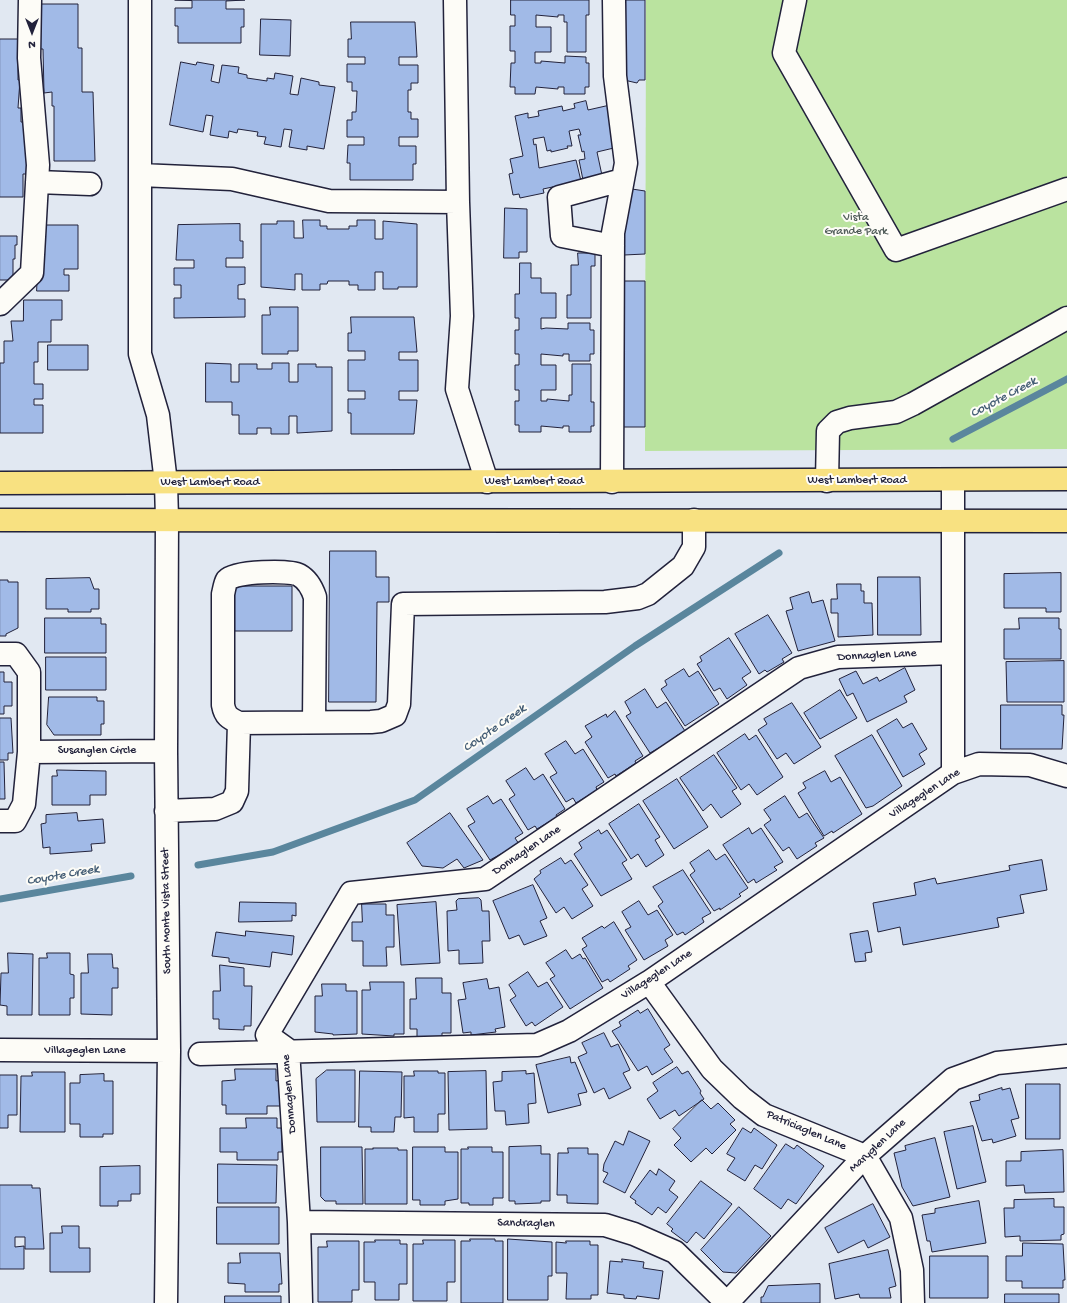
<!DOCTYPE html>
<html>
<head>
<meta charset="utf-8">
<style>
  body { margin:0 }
  #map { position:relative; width:1067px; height:1303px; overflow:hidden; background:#e1e8f2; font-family:"Gochi Hand",sans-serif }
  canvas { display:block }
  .north { position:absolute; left:12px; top:12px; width:40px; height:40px; -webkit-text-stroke:3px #fdfcf7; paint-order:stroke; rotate:180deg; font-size:11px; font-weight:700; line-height:16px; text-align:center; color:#22223b }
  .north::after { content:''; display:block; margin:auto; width:14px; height:18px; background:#22223b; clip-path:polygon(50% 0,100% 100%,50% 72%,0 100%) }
</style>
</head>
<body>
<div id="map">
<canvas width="1067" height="1303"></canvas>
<div class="north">N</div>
</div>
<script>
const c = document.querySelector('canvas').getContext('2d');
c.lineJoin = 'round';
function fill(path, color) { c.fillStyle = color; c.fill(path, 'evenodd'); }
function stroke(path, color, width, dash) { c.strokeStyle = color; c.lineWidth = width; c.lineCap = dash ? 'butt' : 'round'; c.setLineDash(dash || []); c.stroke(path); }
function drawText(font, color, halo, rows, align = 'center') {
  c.font = font + ' "Gochi Hand",sans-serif'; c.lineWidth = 4; c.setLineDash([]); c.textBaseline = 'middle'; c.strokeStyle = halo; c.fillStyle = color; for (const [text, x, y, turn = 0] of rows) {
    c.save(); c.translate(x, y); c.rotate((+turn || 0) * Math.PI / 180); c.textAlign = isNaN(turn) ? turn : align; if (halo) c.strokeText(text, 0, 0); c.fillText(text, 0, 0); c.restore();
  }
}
const green = new Path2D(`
  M646 0H1067V449L645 451Z`);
const stream = new Path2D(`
  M953 439 1067 379
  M198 865 273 852 415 800 635 646 779 553
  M0 899 131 876`);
const building = new Path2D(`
  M175 0H245L226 1V9H244V27H241V43H178V26H175V8H192V1Z
  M511 0H589V15H586V52H567V22H564V15H558V17L536 15V27H551V52H535V63H541V61L565 63V56L586 57V63H589V87H585V94H564V87H558V89L536 87 535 94H515V87H510L511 63H515V51H510V26H515V15H511Z
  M624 0H645V80H639L637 83 624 80Z
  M39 4H78V48H82V92H93L95 161H54V106H52V92L44 93 43 49H40Z
  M261 19 291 20 290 56 260 55Z
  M351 22H415L417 57H399V65H418V83H411V90H408V112H411V119H418V137H399V146H416V164H413V180H350V163H347L348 145H364V137H347V120H352V112H356L357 91H352V82H347V64H365V57H348V39H351Z
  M0 39H18V80H20L18 108H21V122H24V130H31V174H23V197H0Z
  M181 62 196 65 197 62 214 65 211 81 219 83 222 65 239 67 238 73 247 75V78L267 81V78L274 79 275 73 293 76 290 94 298 95 301 78 319 82V85L335 87 324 149 307 146V150L289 147 292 130 284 129 281 147 264 144 266 137 257 136 258 132 238 129 237 133 229 131 228 138 210 135 213 116 206 115 203 132 170 125Z
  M586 101 588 110 610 105 618 147 597 152 603 180H583L579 160 585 159 584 151 582 152 578 135H581L579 129 569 131 572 146H567L568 148 551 152V150L547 151 544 137 533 139 534 145 536 144 539 168 576 160 581 181 543 189 544 193 520 198 519 194 513 195 509 174 513 173 510 159 523 156 515 116 528 113V118L539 116 538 111 562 106 563 111 575 108 574 104Z
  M632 189 645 191V254L624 255 623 191Z
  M505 208 527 209V252H519V258H504Z
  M303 220H320V226H327V229H349V226H357V220H375V239H383V221L417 224V287H398V289H383V272H375V290H358V285H349V281H328L327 284H320V290H302V274H295V290L261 287V224H277V221H294V238H303Z
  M240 224V241H243V258H226V267H245V284L238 285V299H245V317L174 318V298H181V285H174V268H194V260H176L178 225Z
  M40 225H78V269H64V275H69V291H37Z
  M0 236H17V245H15V259H13V280H0Z
  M578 253H595V266H591V318H567V295H571V265H578Z
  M520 263H531V278H541V293H556V318H541V329L546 328 568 329V323H590V330H594V354H590V361H569V354H563V356L541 354V365H556V390H541V401H547V399L569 401V395H572V364H591V402H594V426H591V432H569V426H563V428L541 426V432H519V425H515V401H519V390H515V365H519V354H515V330H519V318H515V294H519Z
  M623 281H645V427H624Z
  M24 300H62V320H51V342H38V362H34V384H43V399H34V405H43V433H0V363H4V341H13L11 321H23Z
  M270 307H298V351H288V354H262V315H270Z
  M351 317H414L417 352H399V360H418V391H399V400H417L414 434H351V413H348V399H365V391H348V360H365V351H348V333H351Z
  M48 345H88V370H48Z
  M206 363 231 364V382H239V364H257V369H272V363H289V382H298V364H316V367H332V431L297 433V416H289V434H271V428H257V434H239V415H232V402H206Z
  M330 551H376V577H389V602H377L376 702H329Z
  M1061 573V612H1046V608H1004V574Z
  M878 577H920L921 635H878Z
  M90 578 94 589H99V609H91V612H68V609H46V579Z
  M0 580H8V582H18V628L6 634V636H0Z
  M837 584H861V591H864V603H872L873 635 838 637V613H831V599H837Z
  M235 586H292V631H235Z
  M809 592 812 603 823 600 835 641 798 651 786 611 793 609 790 598Z
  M768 615 792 653 782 659 784 662 767 672 765 670 759 674 735 634Z
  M45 618H101V624H106V653H45Z
  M1019 618H1059V629H1061V659H1004V629H1019Z
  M729 638 751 672 742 678 747 685 727 699 720 688 714 691 697 664 702 661 700 657Z
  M46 657H106V690H46Z
  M1064 661V702H1007L1006 662Z
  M905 668 915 690 904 696 907 702 867 722 853 693 847 696 839 679 856 671 863 684 877 677 879 681Z
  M684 669 689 677 698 671 719 704 685 726 661 689 667 685 665 681Z
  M0 672H4V682H12V706H4V714H0Z
  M645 689 657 708 666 702 685 731 676 736V738L650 753 626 716 631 713 625 702Z
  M840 690 857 718 820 739 804 713Z
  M49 697H97V701H104V724H101V735H54L47 725Z
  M792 703 821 747 794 764 786 753 777 759 758 730 767 724 764 719Z
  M1001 705H1062V715H1064L1062 749H1001Z
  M615 711 643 756 635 761 636 763 616 776 615 774 608 778 585 742 592 737 585 726 606 714 607 717Z
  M0 718H11L13 753H8V760H0Z
  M897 719 903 728 912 723 927 749 919 754 925 764 903 777 877 731Z
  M745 734 749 740 756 735 783 777 757 795 749 784 741 790 717 753Z
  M872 735 902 786 873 806 866 808 835 756Z
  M566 741 575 754 583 749 604 782 596 787 597 790 576 803 573 798 566 802 550 777 557 773 545 754Z
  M714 755 737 788 732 791 741 804 721 818 711 804 703 811 680 778Z
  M0 762H4L5 799H0Z
  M526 768 534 780 543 774 565 809 556 815 557 817 537 829 535 826 528 830 509 799 515 795 506 781Z
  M57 770 106 771V795H90V805H52V776H57Z
  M825 771 831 782 840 777 862 814 833 833 832 831 824 836 798 793 806 788 803 783Z
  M677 779 708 827 674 849 643 801Z
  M488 796 493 804 501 799 523 833 515 838 519 844 490 860 468 826 475 822 467 809Z
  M785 796 799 818 807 813 824 838 815 843 817 846 797 859 789 847 783 851 764 825 771 820 764 810Z
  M639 804 660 837 655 840 664 855 646 867 638 854 631 859 609 824Z
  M77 813 78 821 103 819 105 843 91 844 92 851 50 854V847L43 848 41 824 46 823V815Z
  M450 813 483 860 464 868 457 859 443 868 422 866 407 843Z
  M749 828 752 834 761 828 783 862 774 867 777 870 756 883 754 879 748 883 723 845Z
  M599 830 601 834 607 830 627 860 622 863 632 879 601 896 574 854 582 848 579 843Z
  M709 850 716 860 725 854 748 888 739 894 741 896 720 910V908L714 911 690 875 695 871 690 863Z
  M561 858 565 864 571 860 588 885 582 889 593 906 572 919 564 907 556 913 534 879 541 873 540 871Z
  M1042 860 1047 890 1020 895 1024 913 997 918 999 927 903 945 900 927 878 932 873 903 916 895 914 883 935 878 937 884 1010 870 1009 866Z
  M683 870 711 913 702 918 704 922 685 935 683 932 677 935 658 906 663 902 653 887Z
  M533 885 547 918 540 921 547 936 524 945 519 935 509 939 493 901Z
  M479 898 481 900 482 911H489L490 941H482L483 963 459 964V950L448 951 447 911 457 910 456 901 458 899Z
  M639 901 648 915 657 910 673 935 665 940 668 946 644 960 625 930 631 927 622 912Z
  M240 902 296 903V916L292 915V921L239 922Z
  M436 902 440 963 401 965 397 905Z
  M362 904H386V915H394V947H386L387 966H363V941H352V922H362Z
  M614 922 637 960 628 966 630 969 610 982 608 979 602 982 582 949 587 946 582 938 602 926 604 928Z
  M246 931 294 936 292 955 272 952 270 967 229 962V958L212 956 216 932 245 936Z
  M868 931 872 952 865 953 866 961 855 962 850 934Z
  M566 950 572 959 580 954 583 959 585 958 603 988 570 1009 550 979 555 976 546 963Z
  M8 953 33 954 32 1015H7V1006L0 1005 1 973H8Z
  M47 953H70V974L74 975V998H70V1015H39V958H47Z
  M88 954H112L113 968H118V988H112V1015L81 1014V973H88Z
  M220 965 244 968V986H252L251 1026H244V1030L219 1029V1019H213V991H220Z
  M528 972 538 987 547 982 563 1007 535 1026 532 1022 526 1026 510 1000 516 996 509 985Z
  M416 978H442V993H451V1033H442V1037H417V1029H410V999H416Z
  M487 979 489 989 499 987 505 1027 495 1029 496 1032 471 1035V1032L463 1033 458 1000 466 999 463 983Z
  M370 982H404V1034H394V1036L362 1034V990H370Z
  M322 984H346V991H357V1034L333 1035V1034L315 1032V996H322Z
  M648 1009 670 1045 664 1049 673 1062 652 1075 647 1066 638 1071 612 1031 621 1026 619 1022 638 1010 640 1013Z
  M604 1033 611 1047 618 1044 630 1070 623 1073 631 1088 609 1099 604 1088 594 1093 578 1057 587 1053 582 1043Z
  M570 1057 571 1063 575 1062 587 1092 578 1094 581 1105 548 1113 536 1065Z
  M677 1067 682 1074 688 1071 701 1091 700 1093 704 1099 679 1116 675 1110 660 1119 647 1099 658 1091 653 1083Z
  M235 1069H276V1081L281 1080V1106H267V1114H226V1105H222V1081L235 1080Z
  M327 1070H355V1122H317L316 1079Z
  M360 1071 402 1072 401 1117H395L394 1132H371V1127H359Z
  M414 1071H438V1073H445V1114H438V1132H414V1117L404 1118V1076H414Z
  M486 1071 487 1129 449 1130 448 1072Z
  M526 1071V1074L534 1073 536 1103 528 1104 529 1123 506 1125 505 1111H495L493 1082 502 1081V1072Z
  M32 1072H65V1132H20L21 1076H32Z
  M104 1074V1081H113V1134H103V1137H80V1124H70V1083H80V1075Z
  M0 1075H17V1115H8V1128H0Z
  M1026 1084H1060V1139H1026Z
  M1002 1088V1090L1010 1088 1019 1118 1011 1120 1016 1136 993 1143 992 1139 982 1141 970 1102 980 1100 979 1095Z
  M702 1100 711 1109 718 1103 735 1120 730 1124 736 1130 712 1154 706 1148 691 1162 674 1145 681 1138 673 1129Z
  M246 1118H277V1128H282V1152H278V1160H237V1152H220V1128H246Z
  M973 1126 986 1182 957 1189 944 1132Z
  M743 1128 751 1133 754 1128 777 1145 762 1169 755 1165 745 1181 727 1170 735 1158 727 1154Z
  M629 1131 650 1141 625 1193 603 1182 608 1173 603 1171 604 1164 615 1141 623 1145Z
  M935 1138 950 1197 913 1206 902 1187 894 1153 906 1150 905 1146Z
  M786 1144 794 1149 797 1145 824 1166 796 1204 788 1199 781 1209 754 1189Z
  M541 1146V1154H550V1201H541V1203L515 1204V1201H509V1147Z
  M321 1147H362L363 1204H336V1201H325L321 1197Z
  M413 1147H445V1152H458V1199L445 1201V1205H420V1200H413Z
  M468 1147H492V1152H503V1198H493V1205H469V1203H461V1149H468Z
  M373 1148H398V1150H407V1204H365V1149H373Z
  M568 1148H588V1154H598V1204L567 1203V1195H557L558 1153H568Z
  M1063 1150 1064 1192 1025 1193 1024 1185 1006 1186V1161H1021V1152Z
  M218 1164 277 1165 276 1203H218Z
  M140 1166V1194H131V1201H118V1206H100V1167Z
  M659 1169 675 1181 669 1190 678 1197 666 1213 658 1207 652 1215 635 1203 636 1201 630 1197 650 1170 656 1175Z
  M701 1181 732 1204 704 1239 696 1232 687 1243 671 1231 673 1229 667 1224Z
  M0 1185H32V1188H40L44 1249H25V1237H15V1247L24 1246V1269H0Z
  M1054 1199V1207H1064V1234L1061 1235V1240L1020 1241V1236L1005 1237 1004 1208H1014V1200Z
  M979 1201 986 1243 932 1252 930 1241H927L922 1215 935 1213V1209Z
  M873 1204 890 1237 868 1248 864 1240 838 1253 825 1228Z
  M217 1207H279V1244H217Z
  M739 1207 771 1236 736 1273 723 1272 701 1250Z
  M62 1226H79V1248H90V1272H50V1233H62Z
  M470 1239H495V1241H503V1303H461V1241H470Z
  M508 1239 552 1242V1276H548V1300H508Z
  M375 1240H400V1244H407V1284H399V1300H375V1282H364V1242H375Z
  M423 1240H455V1282H447V1301H413V1244H423Z
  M327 1241H359V1290H352V1302H318V1247H327Z
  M566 1241H590V1245H598V1295H591V1299H566L567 1273H556V1242L566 1243Z
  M1023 1243 1063 1244 1065 1280H1063V1288H1022V1281H1006V1256H1022Z
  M888 1250 896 1286 889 1288 891 1298H860L859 1294 835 1299 829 1264Z
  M240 1253H280L282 1284H279V1292H245V1284L228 1283V1263H240Z
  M930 1256H988V1298H930Z
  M622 1259 644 1262 643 1268 663 1271 659 1299 637 1296 636 1299 624 1298V1295L607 1293 610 1261 622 1262Z
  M820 1284V1303H761V1297H763L768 1286Z
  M1005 1294H1059V1303H1005Z
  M225 1296H281V1303H225Z`);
const minor = new Path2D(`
  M140 0V354L158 415 166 483 167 519 166 751 169 1051 166 1303
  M455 0 458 202 462 316 457 389 487 482
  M795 0 784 53 896 250 1067 189
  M140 175 232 179 329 201 458 202
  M37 182 90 184
  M613 246 562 236 559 197 622 180
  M0 304 32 273 38 165 29 58 30 0
  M827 481 828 431 837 422 850 418 896 412 913 404 1067 318
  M953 481V653
  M612 482 613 233 626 163 615 76 614 0
  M0 654H16L29 672V752L24 804 15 821H0
  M314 722 315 597C312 588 308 580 299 575 290 570 235 571 227 580 225 583 224 590 223 594V705C225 716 229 718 239 723L371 722 381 721 395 715 399 704 403 604 605 602 638 598 648 594 683 566 694 547V520
  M29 752 166 751
  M166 811 215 809 232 802 237 791 239 723
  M649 982 712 1069 742 1098 764 1115 865 1156 901 1218 912 1270 913 1303
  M0 1050 169 1051
  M200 1054 537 1045 569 1031 649 982 953 773 979 764 1030 765 1067 776
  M299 1222 605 1225 634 1234 675 1252 727 1303
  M301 1303 299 1222 288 1050 267 1035 351 893 485 879 799 668 838 657 953 653V773
  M727 1303 865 1156 953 1079 997 1063 1067 1056`);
const major = new Path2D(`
  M0 483 1067 479
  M0 520 1067 521`);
const parkNames = [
  ["Vista",856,218],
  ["Grande Park",856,232]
];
const streetNames = [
  ["West Lambert Road",857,481],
  ["West Lambert Road",534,482],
  ["West Lambert Road",210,483],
  ["Donnaglen Lane",877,656,-3],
  ["Susanglen Circle",97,751],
  ["Villageglen Lane",925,794,-33],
  ["Donnaglen Lane",527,851,-34],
  ["South Monte Vista Street",167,911,-91],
  ["Villageglen Lane",657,975,-33],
  ["Villageglen Lane",85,1051],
  ["Donnaglen Lane",290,1094,-95],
  ["Patriciaglen Lane",806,1131,23],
  ["Maryglen Lane",878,1146,-43],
  ["Sandraglen",526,1224,1]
];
const waterNames = [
  ["Coyote Creek",1004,398,-28],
  ["Coyote Creek",495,729,-35],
  ["Coyote Creek",63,876,-10]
];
fill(green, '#bae39f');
stroke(stream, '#5a869d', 7);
fill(building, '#a1bae7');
stroke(building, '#22223b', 1);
stroke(minor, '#22223b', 25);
stroke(major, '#22223b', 25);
stroke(minor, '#fdfcf7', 22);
stroke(major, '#f8e181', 22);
drawText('12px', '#505c59', '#fdfcf7', parkNames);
drawText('12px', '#22223b', '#fdfcf7', streetNames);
drawText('italic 13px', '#435c74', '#fdfcf7', waterNames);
</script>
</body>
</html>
